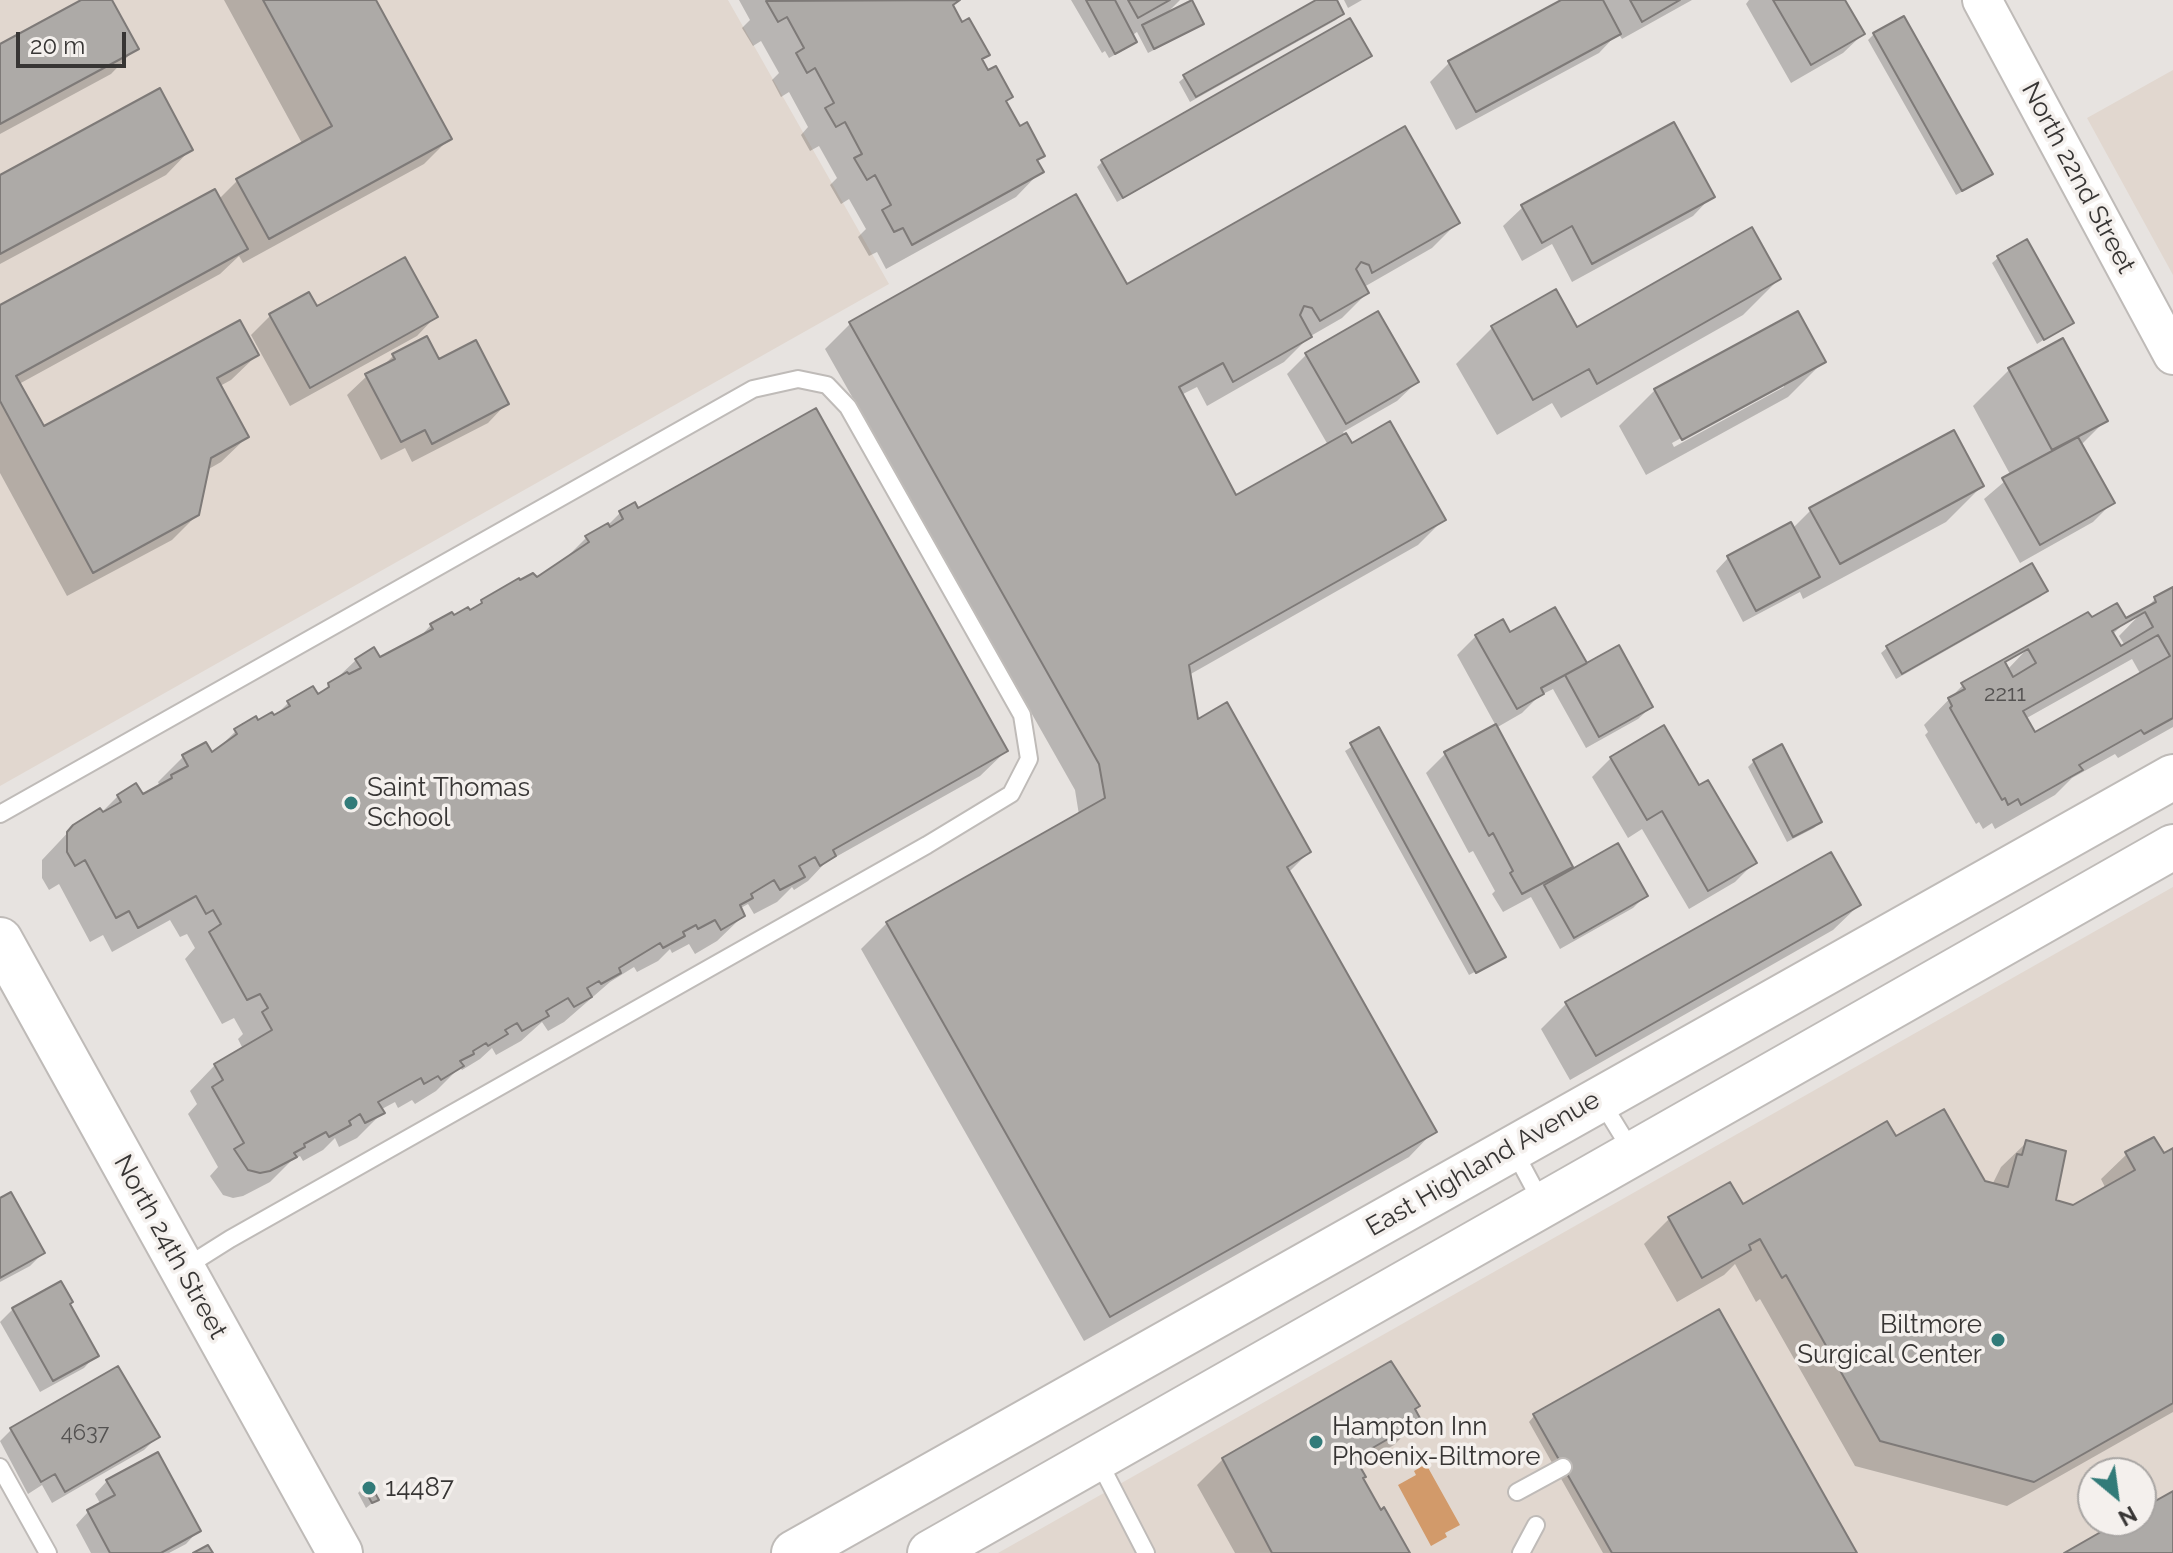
<!DOCTYPE html>
<html>
<head>
<meta charset="utf-8">
<style>
  body { margin:0 }
  #map { position:relative; width:2173px; height:1553px; overflow:hidden; background:#e7e3e0; font-family:Raleway,sans-serif }
  canvas { display:block }
  .north { position:absolute; left:2077px; top:1457px; width:80px; height:80px; box-sizing:border-box; background:#f4f0ed; border:2px solid #a8a5a3; border-radius:50%; rotate:151deg; font-size:22px; font-weight:700; line-height:32px; text-align:center; color:#373534 }
  .north::after { content:''; display:block; margin:auto; width:28px; height:36px; background:#327b79; clip-path:polygon(50% 0,100% 100%,50% 72%,0 100%) }
  .scale { position:absolute; left:16px; top:32px; width:110px; height:36px; box-sizing:border-box; border:4px solid #373534; border-top:0; padding-left:10px; font-size:24px; line-height:28px; white-space:nowrap; color:#373534; -webkit-text-stroke:6px #f4f0ed; paint-order:stroke }
</style>
</head>
<body>
<div id="map">
<canvas width="2173" height="1553"></canvas>
<div class="north">N</div>
<div class="scale">20 m</div>
</div>
<script>
const c = document.querySelector('canvas').getContext('2d');
c.lineJoin = 'round';
function fill(path, color) { c.fillStyle = color; c.fill(path, 'evenodd'); }
function stroke(path, color, width, dash) { c.strokeStyle = color; c.lineWidth = width; c.lineCap = dash ? 'butt' : 'round'; c.setLineDash(dash || []); c.stroke(path); }
function drawText(font, color, halo, rows, align = 'center') {
  c.font = font + ' Raleway,sans-serif'; c.lineWidth = 7; c.setLineDash([]); c.textBaseline = 'middle'; c.strokeStyle = halo; c.fillStyle = color; for (const [text, x, y, turn = 0] of rows) {
    c.save(); c.translate(x, y); c.rotate((+turn || 0) * Math.PI / 180); c.textAlign = isNaN(turn) ? turn : align; if (halo) c.strokeText(text, 0, 0); c.fillText(text, 0, 0); c.restore();
  }
}
const built = new Path2D(`
  M0 0H728L889 284 0 786Z
  M2173 70V275L2087 118Z
  M2173 887V1553H998ZM2093 1473H2141V1521H2093Z`);
const water = new Path2D(`
  M1426 1464 1460 1525 1445 1533 1447 1537 1431 1546 1398 1485 1416 1475 1414 1471Z`);
const shadow = new Path2D(`
  M85 0H110L136 48 111 74 0 134V46Z
  M224 0H374L450 138 424 164 243 263 239 256 220 274 19 384 43 428 257 355 231 380 220 386 247 437 221 462 207 470 198 514 172 540 67 596 0 473V308L218 200 237 181 303 145Z
  M739 0H957L951 7 961 25 988 54 981 61 988 72 1011 96 1004 103 1019 129 1043 155 1036 162 1041 171 1016 197 886 269 877 252 869 256 858 237 866 229 849 199 841 204 830 185 837 178 819 146 810 151 801 135 808 127 789 92 781 97 772 80 779 73 761 41 753 46 742 28 750 20Z
  M1071 0H1180L1166 14 1201 23 1195 29 1148 53 1137 32 1131 36 1134 42 1129 47 1109 58 1105 51 1102 53Z
  M1321 0H1334L1342 14 1336 20 1190 102 1179 82 1185 77Z
  M1344 0H1362L1348 8Z
  M1565 0H1692L1622 39 1618 33 1599 53 1456 130 1430 82 1450 62Z
  M1749 0H1843L1863 34 1843 53 1791 83 1746 4Z
  M1874 34 1990 173 1985 179 1956 195 1868 40Z
  M1369 55 1364 61 1117 202 1097 167 1103 161Z
  M191 149 166 175 0 264V177Z
  M1712 196 1693 216 1572 282 1552 244 1522 261 1503 226 1523 207Z
  M1457 223 1432 248 1364 287 1367 293 1342 318 1309 337 1284 362 1207 406 1197 387 1181 395 1235 498 1328 445 1287 374 1306 355 1377 314 1417 382 1397 401 1343 432 1351 446 1444 519 1418 545 1189 675 1197 722 1309 852 1288 873 1434 1131 1409 1157 1084 1341 861 949 887 923 1079 815 1075 790 825 349 850 324 1126 286Z
  M1998 258 2071 322 2037 344 1992 263Z
  M1779 279 1743 315 1561 418 1552 403 1497 435 1456 364 1492 328 1555 292 1577 329Z
  M317 309 436 316 417 336 290 406 251 335 270 316Z
  M394 355 438 362 507 403 488 423 412 462 405 448 381 460 347 395 367 376 380 369Z
  M1824 361 1788 397 1646 475 1619 426 1655 390ZM1784 382V387L1674 447 1672 443Z
  M2009 370 2105 421 2080 446 2112 503 2093 522 2020 563 1984 499 2011 476 1973 406Z
  M1982 486 1946 522 1803 599 1800 592 1743 622 1716 571 1728 558 1792 529 1811 510Z
  M634 504 637 511 1006 751 980 776 825 863 808 881 794 890 792 887 777 902 754 914 748 904 739 909 743 916 717 941 695 954 689 944 672 953 670 949 658 961 637 972 634 967 610 982 564 1022 548 1031 542 1022 521 1041 496 1055 492 1048 480 1059 462 1070 460 1067 436 1091 415 1104 412 1100 398 1108 395 1102 380 1110 382 1113 357 1138 339 1147 335 1138 323 1150 303 1161 300 1156 291 1161 270 1182 243 1196 233 1198 223 1195 210 1176 218 1167 188 1114 197 1104 190 1091 215 1065 243 1049 238 1039 243 1034 234 1018 222 1024 185 959 195 948 187 934 180 937 170 920 112 952 103 935 90 942 59 884 49 890 42 878V860L74 826 101 813 118 796 142 797 160 787 158 782 183 757 205 745 211 755 236 731 273 718 288 703 317 697 356 660H380L417 640 431 625 469 612 482 602 536 580 561 563 587 537 606 527 620 513Z
  M2173 589V727L2118 758 2115 754 2072 778 2055 795 1995 829 1992 823 1983 829 1979 822 1976 824 1925 735 1928 732 1924 725 1963 685 2007 670 2028 648 2091 620 2126 621 2112 635 2120 648 2124 644 2119 636 2155 599ZM2132 659 2141 675 2035 735 2025 719Z
  M2046 591 2040 597 1896 679 1881 653 1887 648Z
  M1510 635 1586 666 1651 707 1638 719 1586 748 1553 689 1539 696 1522 713 1496 728 1571 866 1562 875 1645 896 1633 908 1560 949 1531 897 1503 912 1492 894 1495 891 1473 851 1469 853 1426 773 1445 754 1496 726 1457 655 1476 636Z
  M1378 730 1500 958 1469 975 1345 751Z
  M1611 758 1699 788 1754 863 1735 882 1689 909 1642 829 1628 838 1592 777Z
  M1754 761 1820 822 1814 828 1787 842 1748 767Z
  M1859 905 1833 930 1570 1080 1541 1029 1566 1004Z
  M1896 1139 1992 1185 2001 1167 2027 1142 2053 1202 2073 1207 2106 1189 2101 1179 2127 1154 2163 1156 2173 1150V1412L2007 1506 1855 1466 1760 1299 1756 1302 1735 1264 1724 1275 1677 1302 1644 1244 1669 1219 1742 1206Z
  M0 1201 43 1253 30 1266 0 1282Z
  M68 1305 96 1355 84 1368 40 1392 0 1322 13 1309Z
  M1391 1364 1419 1420 1394 1445 1357 1466 1361 1479 1407 1553H1235L1197 1485 1223 1459Z
  M117 1368 157 1437 144 1450 52 1503 42 1485 28 1494 0 1441 11 1430Z
  M1534 1416 1854 1553H1603L1529 1422Z
  M107 1481 198 1531 186 1544 169 1553H91L76 1525 88 1512 101 1505 95 1494Z
  M364 1487 376 1500 366 1508 358 1493Z`);
const building = new Path2D(`
  M81 0H112L139 49 0 124V44Z
  M263 0H376L452 139 269 239 236 179 332 126Z
  M960 0 953 5 962 22 969 18 990 55 982 59 988 70 996 66 1013 97 1006 101 1020 126 1027 122 1045 156 1037 160 1044 172 912 245 903 228 894 232 882 210 891 205 875 175 867 180 854 158 862 154 845 122 836 127 825 108 834 103 815 68 807 73 796 53 804 48 787 17 778 22 766 1Z
  M1086 0H1115L1137 42 1115 54Z
  M1128 0H1170L1138 18Z
  M1192 0 1204 24 1154 49 1142 25Z
  M1316 0H1337L1344 14 1196 97 1183 75Z
  M1561 0H1603L1621 34 1476 112 1448 61Z
  M1630 0H1680L1642 22Z
  M1773 0H1845L1865 34 1811 65Z
  M1904 16 1993 174 1962 191 1873 33Z
  M1350 18 1372 56 1123 198 1101 160Z
  M160 88 193 150 0 254V175Z
  M1674 122 1715 197 1592 264 1572 226 1542 243 1521 205Z
  M1405 126 1460 223 1372 273 1369 265 1361 262 1356 269 1369 293 1320 321 1312 308 1304 306 1300 315 1312 337 1233 382 1223 363 1179 387 1236 495 1346 433 1352 443 1390 421 1446 520 1189 665 1198 719 1227 702 1311 852 1287 867 1437 1132 1110 1317 886 922 1105 798 1099 764 849 322 1076 194 1127 284Z
  M215 189 248 249 16 376 44 426 240 320 259 355 217 378 249 437 211 458 199 515 93 573 0 401V305Z
  M1752 227 1781 279 1597 384 1589 369 1533 400 1491 326 1556 289 1577 327Z
  M2027 239 2074 323 2044 340 1997 256Z
  M405 257 438 317 310 388 269 314 309 292 317 306Z
  M1378 311 1419 382 1346 424 1305 353Z
  M1798 311 1826 362 1682 440 1654 389Z
  M427 336 439 359 476 340 509 404 432 444 425 430 401 442 365 374 395 359 392 354Z
  M2063 338 2108 421 2052 450 2008 368Z
  M816 408 1008 751 833 850 836 856 820 866 815 857 799 866 805 877 780 890 774 880 751 894 753 898 740 905 745 916 721 930 715 920 698 929 696 925 683 932 685 936 663 948 660 943 619 968 621 973 601 984 599 981 587 988 592 997 574 1007 568 998 546 1011 549 1016 522 1031 517 1023 505 1030 508 1034 488 1046 486 1043 473 1051 474 1054 460 1061 464 1066 441 1080 438 1076 424 1084 421 1078 378 1102 385 1113 365 1123 360 1114 349 1121 351 1125 329 1137 326 1132 304 1144 305 1147 294 1153 297 1157 270 1171 260 1173 248 1170 234 1149 244 1143 212 1087 223 1080 214 1064 272 1030 262 1012 268 1008 260 994 247 1000 209 932 221 924 213 910 206 914 196 896 138 928 129 911 116 918 85 860 75 866 67 852V832L73 825 100 808 103 812 121 802 117 795 136 783 143 794 172 778 171 775 188 766 182 755 206 742 212 752 237 734 234 729 256 716 258 720 272 712 274 715 290 706 287 701 313 686 318 694 329 687 328 683 347 672 349 674 361 668 355 659 374 647 380 657 433 629 430 624 452 612 454 615 468 607 470 610 482 603 481 600 519 578 520 580 533 573 537 577 589 542 585 536 608 523 610 527 623 519 619 511 635 502 638 508Z
  M1954 430 1984 486 1840 564 1809 508Z
  M2078 437 2115 503 2040 545 2002 478Z
  M1791 522 1820 577 1756 611 1727 556Z
  M2032 563 2048 591 1902 674 1886 646Z
  M2173 587V718L2144 734 2141 730 2079 765 2083 770 2021 805 2018 799 2008 805 2005 798 2002 800 1950 708 1952 706 1948 698 1965 689 1961 683 2088 612 2092 617 2117 603 2126 618 2156 602 2154 597ZM2145 612 2153 627 2121 646 2112 631ZM2158 635 2170 656 2035 732 2023 711ZM2028 649 2036 663 2013 677 2005 662Z
  M1555 607 1587 663 1541 688 1544 694 1517 709 1475 635 1503 619 1510 632Z
  M1619 645 1653 707 1599 737 1565 675Z
  M1496 724 1573 867 1522 894 1510 873 1513 871 1493 833 1489 836 1444 752Z
  M1664 725 1699 785 1708 780 1757 863 1708 891 1662 811 1647 820 1610 757Z
  M1379 727 1506 957 1476 973 1350 743Z
  M1782 744 1822 822 1793 837 1753 760Z
  M1618 843 1648 896 1574 938 1544 885Z
  M1831 852 1861 905 1596 1056 1565 1002Z
  M1944 1109 1985 1181 2008 1187 2017 1154 2022 1155 2026 1140 2066 1151 2056 1200 2073 1205 2135 1170 2125 1152 2154 1137 2164 1153 2173 1148V1403L2034 1482 1880 1441 1786 1275 1782 1278 1760 1239 1749 1245 1751 1250 1702 1278 1668 1217 1730 1182 1743 1204 1887 1121 1896 1136Z
  M11 1192 45 1253 0 1278V1198Z
  M61 1281 73 1302 70 1304 99 1356 53 1381 12 1308Z
  M1719 1309 1857 1553H1612L1533 1414Z
  M1391 1361 1420 1406 1415 1409 1421 1420 1355 1458 1366 1477 1363 1478 1381 1510 1384 1507 1410 1553H1272L1222 1458Z
  M118 1366 160 1437 65 1492 55 1474 41 1482 10 1428Z
  M158 1452 201 1531 161 1553H110L87 1510 115 1495 106 1480Z
  M369 1482 379 1500 372 1503 362 1485Z
  M2173 1491V1553H2064L2120 1521H2141V1509Z
  M208 1545 213 1553H193Z`);
const service = new Path2D(`
  M0 814 753 389 798 379 827 385 848 407 1022 715 1029 759 1011 794 927 845 230 1239 184 1268
  M1601 1101 1633 1153
  M1513 1149 1542 1203
  M1098 1460 1146 1553
  M0 1467 48 1553
  M1517 1492 1563 1467
  M1521 1553 1536 1525`);
const tertiary = new Path2D(`
  M1982 0 2173 355`);
const secondary = new Path2D(`
  M0 940 340 1553
  M794 1553 2173 777
  M930 1553 2173 847`);
const markers = [
  [351,803,8,"#327b79"],
  [1998,1340,8,"#327b79"],
  [1316,1442,8,"#327b79"],
  [369,1488,8,"#327b79"]
];
const numberNames = [
  ["2211",2005,694],
  ["4637",85,1433]
];
const streetNames = [
  ["North 22nd Street",2078,178,62],
  ["East Highland Avenue",1483,1164,-30],
  ["North 24th Street",170,1247,61]
];
const poiNames = [
  ["Saint Thomas",367,788],
  ["School",367,818],
  ["Biltmore",1982,1325,"right"],
  ["Surgical Center",1982,1355,"right"],
  ["Hampton Inn",1332,1427],
  ["Phoenix-Biltmore",1332,1457],
  ["14487",385,1488]
];
fill(built, '#e1d7cf');
fill(water, '#d29a6a');
fill(shadow, '#0003');
fill(building, '#adaaa7');
stroke(building, '#7e7a78', 2);
stroke(service, '#bfbbb8', 20);
stroke(tertiary, '#bfbbb8', 42);
stroke(secondary, '#bfbbb8', 48);
stroke(service, '#fff', 16);
stroke(tertiary, '#fff', 38);
stroke(secondary, '#fff', 44);
for (const [x, y, r, color] of markers) { const dot = new Path2D(); dot.arc(x, y, r, 0, 2 * Math.PI); c.fillStyle = color; c.fill(dot); stroke(dot, '#f4f0ed', 3); }
drawText('22px', '#545251', null, numberNames);
drawText('26px', '#373534', '#f4f0ed', streetNames);
drawText('26px', '#373534', '#f4f0ed', poiNames, 'left');
</script>
</body>
</html>
